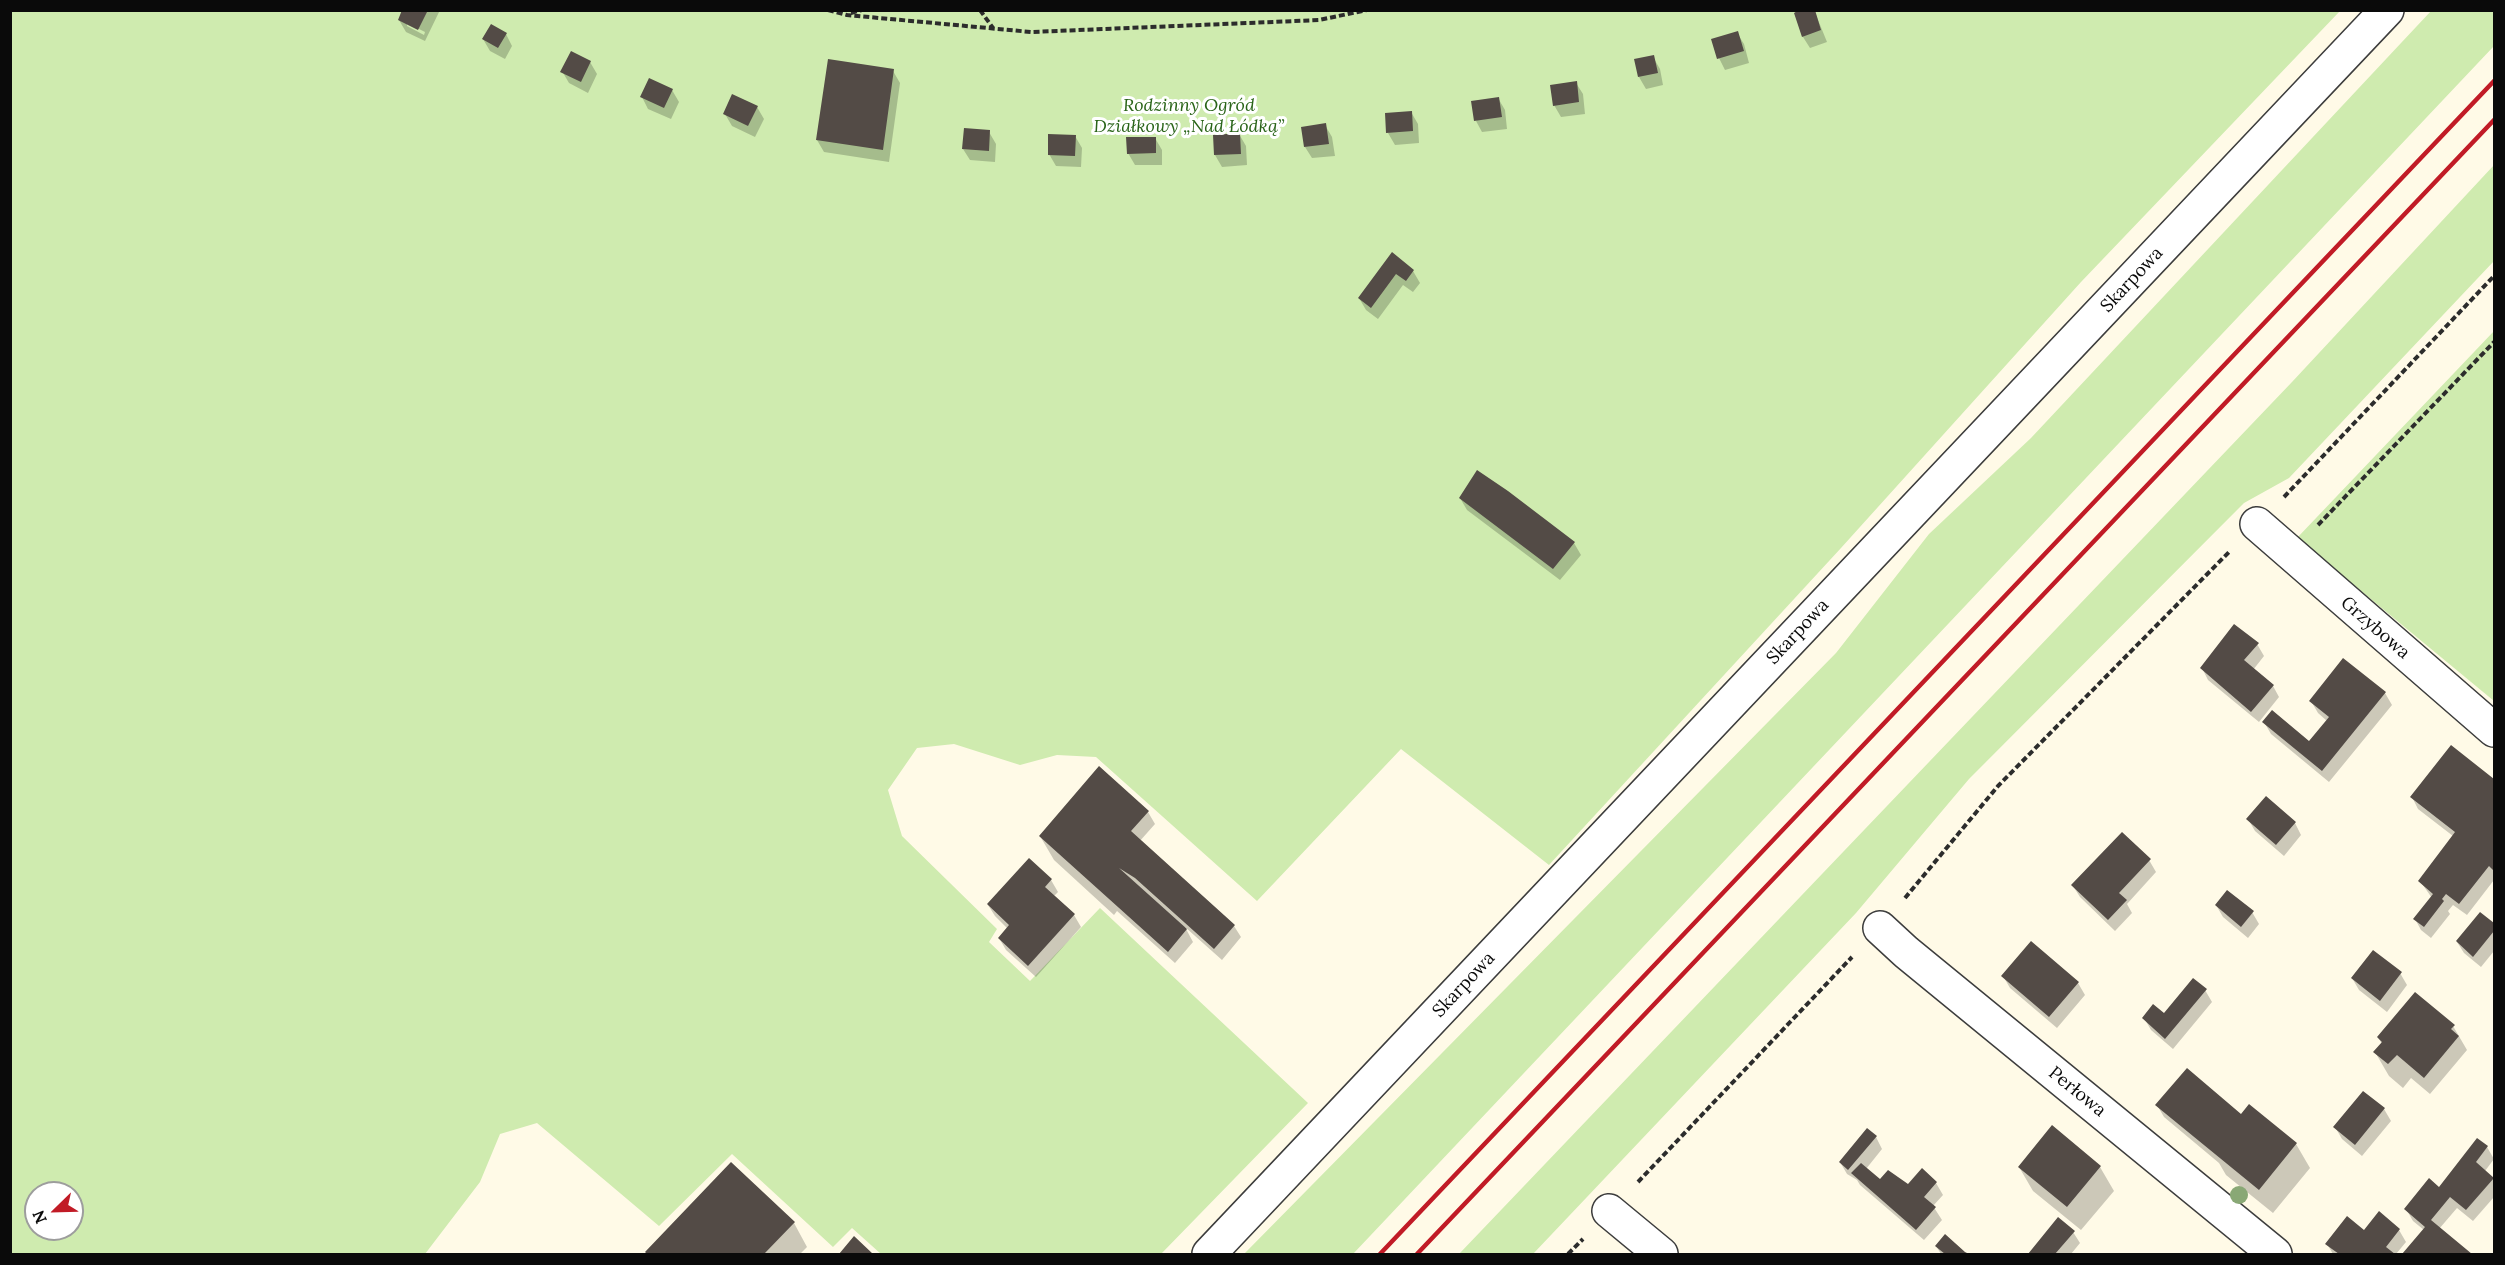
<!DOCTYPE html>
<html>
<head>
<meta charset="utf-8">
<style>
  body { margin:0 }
  #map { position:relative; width:2505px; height:1265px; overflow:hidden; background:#fffae7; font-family:Lora,serif }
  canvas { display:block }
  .frame { position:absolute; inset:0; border:12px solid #0a0a0a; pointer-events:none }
  .north { position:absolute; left:24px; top:1181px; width:60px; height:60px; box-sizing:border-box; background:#fff; border:2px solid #9d9d9d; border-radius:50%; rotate:247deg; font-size:16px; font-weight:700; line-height:24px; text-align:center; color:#0a0a0a }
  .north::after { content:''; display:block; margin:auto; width:21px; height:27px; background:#c11b26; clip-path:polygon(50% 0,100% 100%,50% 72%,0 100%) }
</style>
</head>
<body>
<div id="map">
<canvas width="2505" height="1265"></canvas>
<div class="frame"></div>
<div class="north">N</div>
</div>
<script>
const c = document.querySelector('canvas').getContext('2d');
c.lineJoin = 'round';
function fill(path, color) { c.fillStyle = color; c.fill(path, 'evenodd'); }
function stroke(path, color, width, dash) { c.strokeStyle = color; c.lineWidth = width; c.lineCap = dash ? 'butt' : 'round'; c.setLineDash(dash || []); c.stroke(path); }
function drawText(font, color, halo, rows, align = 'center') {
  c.font = font + ' Lora,serif'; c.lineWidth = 6; c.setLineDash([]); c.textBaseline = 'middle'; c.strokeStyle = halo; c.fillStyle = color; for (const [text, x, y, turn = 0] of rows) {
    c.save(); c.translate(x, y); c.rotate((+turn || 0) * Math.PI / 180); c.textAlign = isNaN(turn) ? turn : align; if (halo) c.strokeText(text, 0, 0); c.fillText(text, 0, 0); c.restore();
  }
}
const green = new Path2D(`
  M10 11H2340L2081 282 1841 548 1549 865 1401 749 1257 901 1096 757 1057 755 1020 765 954 744 917 748 888 790 902 836 997 929 989 942 1030 981 1100 908 1308 1103 1161 1254H881L852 1228 833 1247 732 1154 659 1226 537 1123 500 1134 480 1182 425 1254H11ZM36 1193H72V1229H36Z
  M2431 11H2494V46L1353 1254H1244L1836 653 1929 534 2031 438Z
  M2494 165V261L2289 478 2244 503 1969 779 1856 913 1533 1254H1459L2292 382Z
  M2494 331V701L2297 538Z`);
const shadow = new Path2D(`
  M404 10H440L425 41 406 32 399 20ZM407 23 425 32 424 35 407 26Z
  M1814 10 1827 42 1810 48 1803 37Z
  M1737 33 1744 44 1749 63 1725 70 1719 58Z
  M506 34 512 46 505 59 490 51 483 39Z
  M1653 57 1660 69 1663 85 1646 89 1639 77Z
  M590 62 597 74 588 93 569 83 562 71Z
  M893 71 900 83 889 162 824 152 817 140Z
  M1576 83 1583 94 1585 114 1561 117 1554 105Z
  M672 90 679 102 671 119 648 109 642 97Z
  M1498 98 1505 110 1507 129 1482 132 1476 121Z
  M757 107 764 119 755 137 732 126 725 114Z
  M1411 112 1418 124 1419 143 1395 145 1388 133Z
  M1325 125 1332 137 1335 156 1312 158 1305 147Z
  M989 132 996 144 995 162 970 160 963 149Z
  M1239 134 1246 146 1247 165 1222 167 1215 155Z
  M1075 136 1082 148 1081 167 1056 166 1049 154Z
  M1155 138 1162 150V165H1135L1128 153Z
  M1392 254 1413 271 1420 283 1413 292 1403 285 1378 319 1366 310 1359 298Z
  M1507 492 1574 543 1581 555 1560 580 1467 510 1460 498Z
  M2257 644 2264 656 2253 670 2273 686 2279 697 2259 722 2208 680 2202 668Z
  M2385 693 2392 705 2329 782 2271 734 2264 722 2309 743 2327 721 2318 713 2311 701Z
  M2451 747 2494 782V880L2467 915 2453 905 2448 911 2450 914 2431 938 2421 930 2415 919 2432 898 2420 881 2453 836 2418 809 2412 797Z
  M1116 784 1148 812 1155 824 1139 842 1234 926 1241 937 1222 960 1185 927 1193 942 1175 963 1117 911 1114 915 1054 860 1040 836Z
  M2248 819 2295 823 2301 835 2284 856 2255 831Z
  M2149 860 2156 872 2127 904 2132 913 2115 931 2080 897 2073 886Z
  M1051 880 1058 892 1053 897 1074 915 1081 927 1036 977 1006 950 999 938 1008 929 995 916 988 905Z
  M2216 905 2252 912 2259 924 2248 938 2223 917Z
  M2481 914 2494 925V951L2481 967 2464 953 2457 942Z
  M2031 943 2078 983 2085 995 2057 1028 2010 988 2003 976Z
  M2400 973 2407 985 2387 1012 2359 990 2352 978Z
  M2205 990 2212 1002 2173 1049 2151 1030 2144 1018 2164 1015Z
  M2453 1026 2467 1050 2430 1094 2411 1078 2403 1088 2389 1076 2375 1052 2382 1044 2378 1037Z
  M2157 1105 2241 1116 2296 1144 2310 1168 2273 1213 2226 1175 2219 1163 2164 1117Z
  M2384 1109 2391 1121 2362 1156 2342 1139 2335 1127Z
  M1876 1137 1882 1149 1866 1169 1880 1181 1909 1186 1922 1171 1936 1183 1943 1195 1933 1206 1942 1220 1924 1240 1860 1185 1857 1180 1847 1174 1840 1162Z
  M2477 1140 2487 1147 2494 1159 2485 1171 2494 1181V1197L2473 1221 2457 1208 2439 1229 2470 1254H2404L2424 1230 2413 1221 2406 1209 2440 1189Z
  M2019 1167H2100L2114 1191 2081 1230 2033 1191Z
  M2059 1220 2073 1232 2080 1243 2071 1254H2029Z
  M794 1223 807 1247 800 1254H648L647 1252Z
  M2399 1230 2406 1242 2396 1254H2333L2327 1244 2364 1232Z
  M1945 1236 1966 1254H1941L1936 1246Z`);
const building = new Path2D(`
  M402 10H428L418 30 398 20Z
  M1799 10H1815L1821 30 1802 37 1794 13Z
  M491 24 507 33 498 48 482 39Z
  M1738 31 1744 51 1717 59 1711 39Z
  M571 51 591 61 581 82 560 72Z
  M1654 55 1658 73 1638 77 1634 59Z
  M828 59 894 69 883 150 816 140Z
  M649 78 673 89 664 108 640 97Z
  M1577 81 1579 102 1553 106 1550 85Z
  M732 94 758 106 748 126 723 114Z
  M1499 97 1502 117 1474 121 1471 101Z
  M1412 111 1413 131 1386 133 1385 113Z
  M1326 123 1329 144 1304 147 1301 127Z
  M964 128 990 130 989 151 962 149Z
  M1240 133 1241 154 1214 155 1213 135Z
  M1048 134 1076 135 1075 156 1048 155Z
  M1126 137H1156V153L1127 154Z
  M1392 252 1414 270 1406 281 1396 274 1371 308 1358 298Z
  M1477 470 1508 491 1575 542 1553 569 1459 498Z
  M2234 624 2259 643 2244 660 2274 685 2251 712 2200 668Z
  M2343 658 2386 692 2322 771 2262 722 2272 710 2309 741 2329 717 2309 701Z
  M2451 745 2494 779V871L2489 866 2459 904 2446 894 2442 899 2444 901 2424 927 2413 919 2433 894 2418 881 2455 832 2410 797Z
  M1099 766 1149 811 1131 831 1235 925 1214 949 1135 878 1119 868 1187 929 1168 952 1039 836Z
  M2266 796 2296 822 2276 845 2246 819Z
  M2122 832 2151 859 2119 893 2127 900 2108 920 2071 885Z
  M1029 858 1052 879 1045 887 1075 914 1028 966 998 938 1009 925 987 904Z
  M2227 890 2254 911 2241 927 2215 905Z
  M2480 912 2494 923V931L2473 957 2456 941Z
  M2031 941 2079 982 2049 1017 2001 976Z
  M2373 950 2402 972 2380 1001 2351 978Z
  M2193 978 2207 989 2165 1039 2142 1018 2153 1004 2164 1013Z
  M2415 992 2455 1025 2451 1029 2459 1036 2424 1078 2397 1055 2388 1064 2373 1052 2382 1042 2377 1037Z
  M2187 1068 2241 1114 2249 1104 2297 1143 2259 1190 2155 1105Z
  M2363 1091 2385 1108 2355 1145 2333 1127Z
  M2052 1125 2101 1166 2067 1207 2018 1167Z
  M1867 1128 1877 1136 1848 1170 1839 1162Z
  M2477 1138 2488 1146 2476 1162 2494 1178 2466 1210 2450 1197 2431 1220 2472 1254H2402L2425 1227 2404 1209 2429 1178 2439 1187Z
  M731 1162 795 1222 764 1254H647L645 1252Z
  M1861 1163 1880 1179 1888 1170 1908 1184 1922 1168 1937 1182 1924 1197 1936 1207 1916 1230 1851 1173Z
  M2379 1211 2400 1229 2386 1247 2395 1254H2339L2325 1244 2347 1216 2364 1230Z
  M2058 1217 2075 1231 2055 1254H2028Z
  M1945 1234 1965 1252 1969 1254H1945L1935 1246Z
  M854 1236 873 1254H839Z`);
const path = new Path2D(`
  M828 10 847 15 1031 32 1319 20 1367 10
  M980 10 993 28
  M851 13 862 10
  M2284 497 2494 276
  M2318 525 2494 342
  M1905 898 1998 786 2230 551
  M1638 1182 1852 957
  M1568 1254 1583 1239`);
const minor = new Path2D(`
  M2257 524 2494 730
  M1880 928 1906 952 2275 1254
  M1609 1211 1661 1254
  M1209 1254 2387 10`);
const rail = new Path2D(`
  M1380 1254 2494 81
  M1417 1254 2494 120`);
const trees = [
  [2239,1195]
];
const parkNames = [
  ["Rodzinny Ogród",1189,106],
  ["Działkowy „Nad Łódką”",1189,127]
];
const streetNames = [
  ["Skarpowa",2132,280,-47],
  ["Grzybowa",2375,628,41],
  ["Skarpowa",1798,632,-47],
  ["Skarpowa",1464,985,-47],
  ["Perłowa",2077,1092,39]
];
fill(green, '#cfebaf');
fill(shadow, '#0003');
fill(building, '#534b46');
stroke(minor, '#3d3d3d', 36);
stroke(path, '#2c2c2c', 4, [6, 3]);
stroke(minor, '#fff', 33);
stroke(rail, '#c11b26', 4.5);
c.fillStyle = '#89a875';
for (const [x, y] of trees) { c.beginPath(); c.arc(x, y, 9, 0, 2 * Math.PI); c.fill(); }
drawText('italic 18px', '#296418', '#fff', parkNames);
drawText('18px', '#0a0a0a', '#fff', streetNames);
</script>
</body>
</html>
